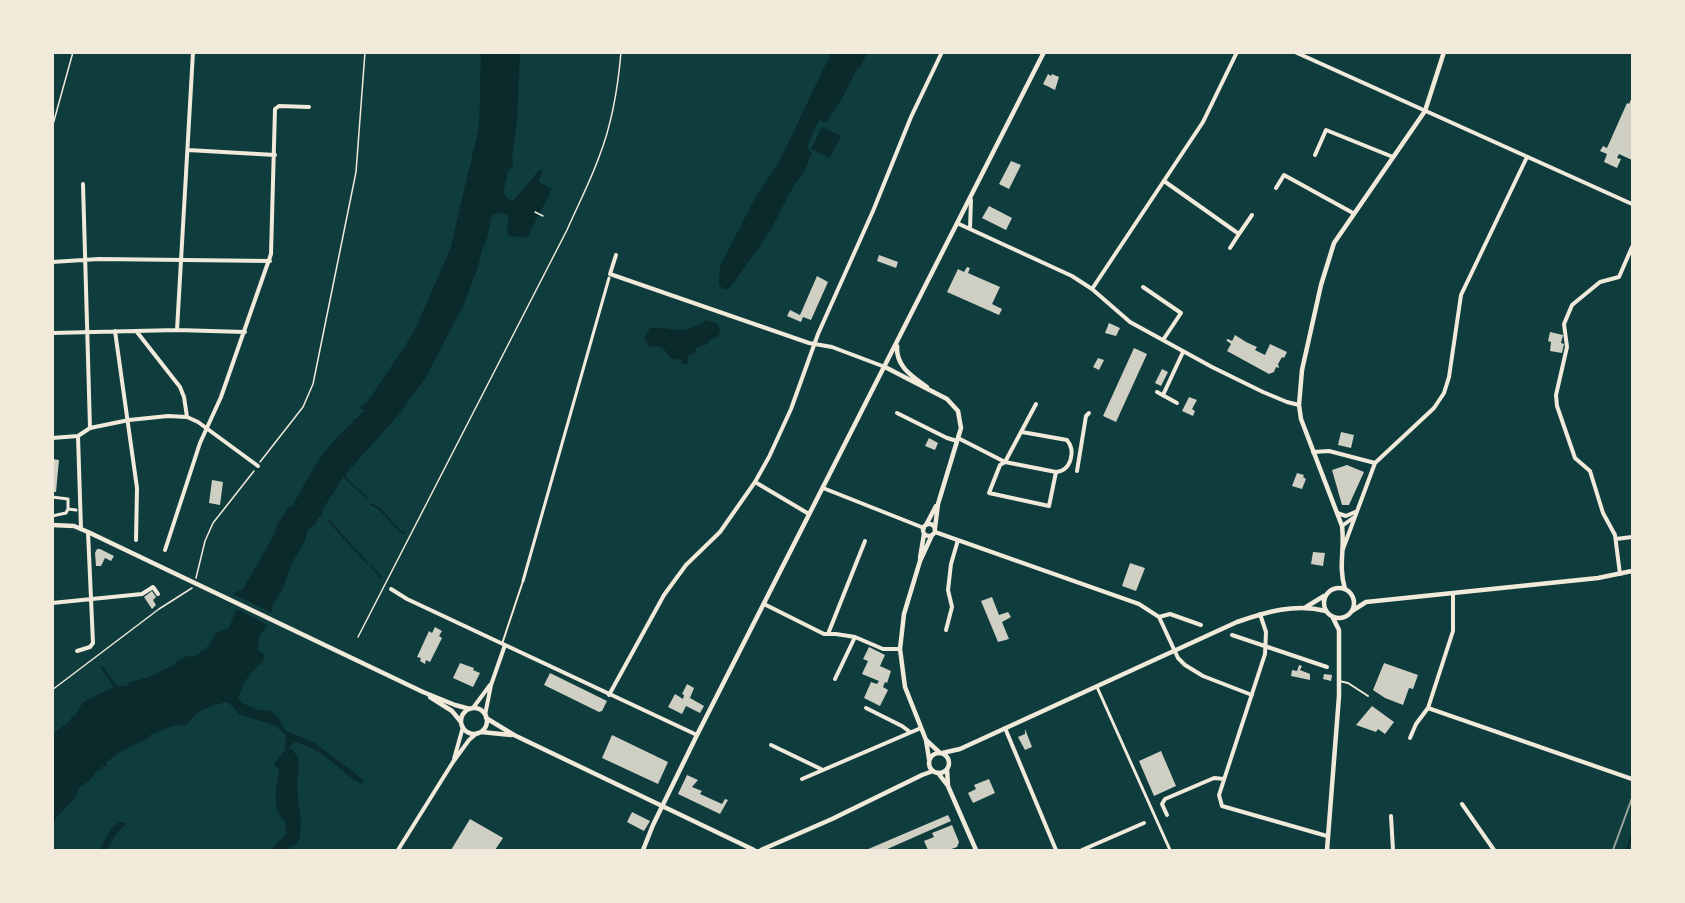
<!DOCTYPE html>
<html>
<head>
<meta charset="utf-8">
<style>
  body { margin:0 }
  #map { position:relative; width:1685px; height:903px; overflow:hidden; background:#0f3d3e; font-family:Inter,sans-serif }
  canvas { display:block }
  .frame { position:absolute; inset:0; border:54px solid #f1e9da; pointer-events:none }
</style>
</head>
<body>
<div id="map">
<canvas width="1685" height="903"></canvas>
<div class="frame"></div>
</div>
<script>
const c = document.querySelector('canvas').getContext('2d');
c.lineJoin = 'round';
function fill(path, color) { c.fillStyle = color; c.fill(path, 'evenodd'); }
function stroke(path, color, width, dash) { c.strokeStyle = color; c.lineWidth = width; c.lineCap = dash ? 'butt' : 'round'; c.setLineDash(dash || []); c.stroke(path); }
const water = new Path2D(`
  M481 53H520L517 121 512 157 513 167 508 171 503 193 510 201 514 200 540 169 543 170 539 182 552 189 527 238 510 236 507 233 508 216 504 213 492 215 486 242 483 247 478 267 464 304 426 377 400 413 344 476 323 509 322 517H318L315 525 308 529 305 541 291 565 282 591 272 606V613L268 624 260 635 257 650 264 654 263 662C249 673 244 681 238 698L242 703 258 710 271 711 278 717 286 731 313 742 352 771 363 780V783L361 784C336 769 326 750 295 742L288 749H292L299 759 297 790 301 820 300 838 296 845 290 846 289 850H271L286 834 285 822C271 808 276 789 279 771L274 764 285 750 286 735 274 725 243 716 239 714 228 702C213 704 195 711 187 725 172 724 161 731 148 736L151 737C134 745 120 750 106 763L107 766H102L103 769 97 771 89 781 79 787 76 797 56 818 53 826V734L72 719 70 718 76 714 83 702 114 687 100 667 102 666 117 686H127L128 683 152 676 175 664V662L187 656 194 657 208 646 216 633 229 628 236 610 234 593 243 589 274 535 277 525 289 507H292C311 472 323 448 353 422V418L356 419 364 410 358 408 368 401 405 346 416 327 450 250 479 127Z
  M831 53H867L860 68 858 67 844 95 826 123 819 120 807 147 812 153 804 172 794 185 769 233 729 289H723L719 284 720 266 754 200 780 160Z
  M822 127 841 136 830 158 811 149Z
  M706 320 718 324 720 330 718 337 709 340 708 344 696 348 694 354 689 355 687 360 688 363 686 365 681 363 682 360 672 359 662 347 649 346 644 338 650 328C679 326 678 338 706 320Z
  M120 822H124L126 824 117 833 106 850H99L113 826Z`);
const pier = new Path2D(`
  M231 593 275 614 270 626 232 607Z`);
const stream = new Path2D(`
  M344 475C349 484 360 490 367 498
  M370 504 379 508 400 531 405 533
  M329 521 367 563
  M371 566 381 577
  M1627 850 1632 834`);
const building = new Path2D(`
  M1048 74 1051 76 1052 74 1059 77 1055 90 1043 84Z
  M1632 97V160L1619 154 1617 158 1621 159 1617 168 1604 162 1607 154 1600 151 1603 146 1607 148 1627 103 1629 104Z
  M1011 161 1021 165 1009 189 999 184Z
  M989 206 1012 218 1006 230 982 218Z
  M879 255 898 262 896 268 877 261Z
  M967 267 970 268 968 273 1000 287 992 304 1002 309 999 315 947 292 958 269 964 272Z
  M817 276 828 282 811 320 803 317 801 322 787 316 790 310 800 315Z
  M1109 323 1120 328 1116 336 1105 333Z
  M1550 332 1563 335 1561 343 1564 344 1562 353 1550 351 1551 342 1548 341Z
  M1235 335 1246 342 1257 347 1255 350 1265 355 1270 344 1287 352 1284 358 1282 357 1278 364 1279 368 1276 367 1274 372 1269 374 1227 351 1231 344 1226 340 1228 339 1232 341Z
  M1134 348 1147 354 1116 422 1103 416Z
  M1098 358 1104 360 1099 370 1093 367Z
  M1162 369 1168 372 1161 386 1155 383Z
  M1189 397 1197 400 1192 409 1195 411 1193 416 1182 411Z
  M1341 432 1354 435 1351 448 1338 445Z
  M929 438 938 443 935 450 925 446Z
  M52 459 59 460 56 492H52Z
  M1347 465 1364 472 1349 505H1342L1332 470Z
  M1297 473 1304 475 1303 477 1306 479 1302 489 1292 486Z
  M212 480 223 482 220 505 209 503Z
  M97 549H100L114 556 111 561 105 558 101 566H96L95 553Z
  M1313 552 1325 553 1323 566 1311 564Z
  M1130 563 1145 568 1136 591 1122 586Z
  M152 591 156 597 153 600 156 605 152 609 144 597Z
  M992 597 999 615 1008 612 1011 617 1002 622 1009 639 998 642 981 601Z
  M435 627 442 631 439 636 442 638 430 662 426 660 425 664 420 661 421 658 417 657 429 631 432 633Z
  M869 647 885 655 880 666 891 671 887 683 885 682 883 687 888 690 880 706 864 698 871 682 877 684 879 681 862 674 868 661 863 659Z
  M460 663 474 668 473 670 480 673 473 687 453 678Z
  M1384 663 1418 675 1413 689 1409 688 1403 705 1385 698 1373 690Z
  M1299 665 1302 666 1300 670 1310 674V680L1291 676 1292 670 1297 671Z
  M550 673 607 701 602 711 599 712 544 685Z
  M1324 674 1332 675 1331 681 1323 679Z
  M687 684 694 688 690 698 704 706 700 713 686 706 682 714 668 707 675 694 683 699 684 695 682 694Z
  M1372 706 1394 722 1385 734 1378 729 1376 732 1356 725Z
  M1025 729 1032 747 1025 750 1018 737 1025 734Z
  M612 735 668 762 658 784 602 758Z
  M1161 751 1176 786 1154 796 1139 761Z
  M687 775 698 780 692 787 702 791 700 794 722 804 725 799 728 800 720 814 678 794Z
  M989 779 995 793 973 803 968 793 976 789 974 785Z
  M632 812 650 821 644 831 627 822Z
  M948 815 951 821 885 850H866Z
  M470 819 503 838 495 850H451Z
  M952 825 959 842 957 847 949 850H928L924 841 934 837 932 833Z`);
const path = new Path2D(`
  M52 128 73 52
  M535 212 543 216
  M260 462 303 407 313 384 356 172 365 52
  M196 578 205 541 213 523 254 471
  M358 637 567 230C578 205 590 182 599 157 612 124 618 88 621 52
  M52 690 159 609 192 588`);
const service = new Path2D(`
  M502 644 523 581
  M1339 681 1348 683 1368 696`);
const pedestrian = new Path2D(`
  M52 497 68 499V509
  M52 516 66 513 68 509 76 510
  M523 581 609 278
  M1097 687 1170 850`);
const minor = new Path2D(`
  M1295 52 1632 204
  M188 150 275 155
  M1315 155 1326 130 1393 157
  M1164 181 1239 234 1252 215
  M83 184 90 428
  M1276 188 1284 175 1353 213
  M959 224 1072 276 1092 289 1130 322 1212 367 1263 392 1287 402 1299 405
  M970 228 971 200
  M1230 248 1239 234
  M616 255 610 274 809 343 832 347 885 367
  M52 262 99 259 270 261
  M1143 287 1181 313 1163 340
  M1092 289 1203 122 1237 52
  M177 330 193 52
  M115 331 137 488 136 540
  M137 332 180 387 184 397 187 417
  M52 333 177 330 245 332
  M1157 392 1177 403
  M1163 395 1183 352
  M1036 404 1005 462 1000 465 989 493 1049 506 1056 472
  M897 413 947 438 957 441
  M78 436 90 428 129 420 168 416 187 417 198 422 258 466
  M78 436 81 529
  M52 438 78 436
  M958 438 1005 462 1056 472C1071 471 1076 451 1067 440L1022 432
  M1313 452 1329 451 1375 463
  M1077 471 1086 416 1089 413
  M755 482 809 514
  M823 488 924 528
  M1337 513 1346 516 1355 512
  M1342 526 1353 518
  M935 532 1139 604 1159 617 1178 658 1185 665 1203 676 1252 695
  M1616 539 1632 537
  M1343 549 1375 463 1434 408 1444 393 1449 377 1461 295 1527 157
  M165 550 200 443 221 397 271 254 275 109 279 106 309 107
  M1620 574 1615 535 1603 513 1590 471 1575 458 1557 406 1556 395 1567 347 1564 324 1572 305 1600 282 1619 277 1632 247
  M391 589 407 599 697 735
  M52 603 142 594 153 587 158 594
  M764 604 824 634H836L855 637 883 649H900
  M1260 614 1266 632 1265 654 1219 795 1222 806 1327 836
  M1159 617 1170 614 1201 625
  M946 630 952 607 948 590 951 564 958 540
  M828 634 865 541
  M1232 635 1327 667
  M77 651 90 647 93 643 88 532
  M835 679 855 637
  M609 695 664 595 686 565 720 532 755 482 769 457 791 409 818 334 873 211 911 117 942 52
  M473 708 490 685
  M866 708 902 726 910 732
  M1428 708 1632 779
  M485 715 491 685 505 645
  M1005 728 1056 850
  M1410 738 1416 724 1428 708 1453 631V593
  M771 745 821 769
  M454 759 463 727
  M802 779 921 728
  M1462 804 1494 850
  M1167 815 1162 804 1165 799 1214 778 1224 779
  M1391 816 1393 850
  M398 850 453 762 469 740 477 733
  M1082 850 1144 823`);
const tertiary = new Path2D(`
  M897 346C896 367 912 376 927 387
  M885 367 947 399 958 411 961 428 938 504 935 528
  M923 530a6 6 0 1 1 12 0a6 6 0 1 1-12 0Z
  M52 525 74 526 88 532 423 692 455 705 470 709
  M926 525 936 506
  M920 558 924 534
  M1324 603a15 15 0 1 1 30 0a15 15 0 1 1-30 0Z
  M1345 589C1338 566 1345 549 1342 526L1301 419 1299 405 1302 370 1321 285 1334 243 1425 111 1444 52
  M1306 607 1324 596
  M1352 611 1366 602 1598 578 1632 571
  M430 697 452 711 461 722
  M461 721a13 13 0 1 1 26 0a13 13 0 1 1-26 0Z
  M486 718 514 735 754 850
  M481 732 511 735
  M926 740 939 752
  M929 763a10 10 0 1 1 20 0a10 10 0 1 1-20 0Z
  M942 753 960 749 1237 622C1266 612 1295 603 1326 611
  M929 759 926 740 905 687 900 649 904 614 920 561 932 535
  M947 769 948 786
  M938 773 948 786 976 850
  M643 850 653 825 697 735 1044 52
  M761 850 832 819 922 775 933 771
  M1327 850 1339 696V630L1332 616`);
const rail = new Path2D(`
  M1613 850 1632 798`);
fill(water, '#0a2a2b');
fill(pier, '#0f3d3e');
stroke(stream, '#0a2a2b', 2);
fill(building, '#cfcfc3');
stroke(path, '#f1e9da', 1.5);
stroke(service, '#f1e9da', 2);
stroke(pedestrian, '#f1e9da', 3);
stroke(minor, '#f1e9da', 4);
stroke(tertiary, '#f1e9da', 4.5);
stroke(rail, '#97a49c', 2);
</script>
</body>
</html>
